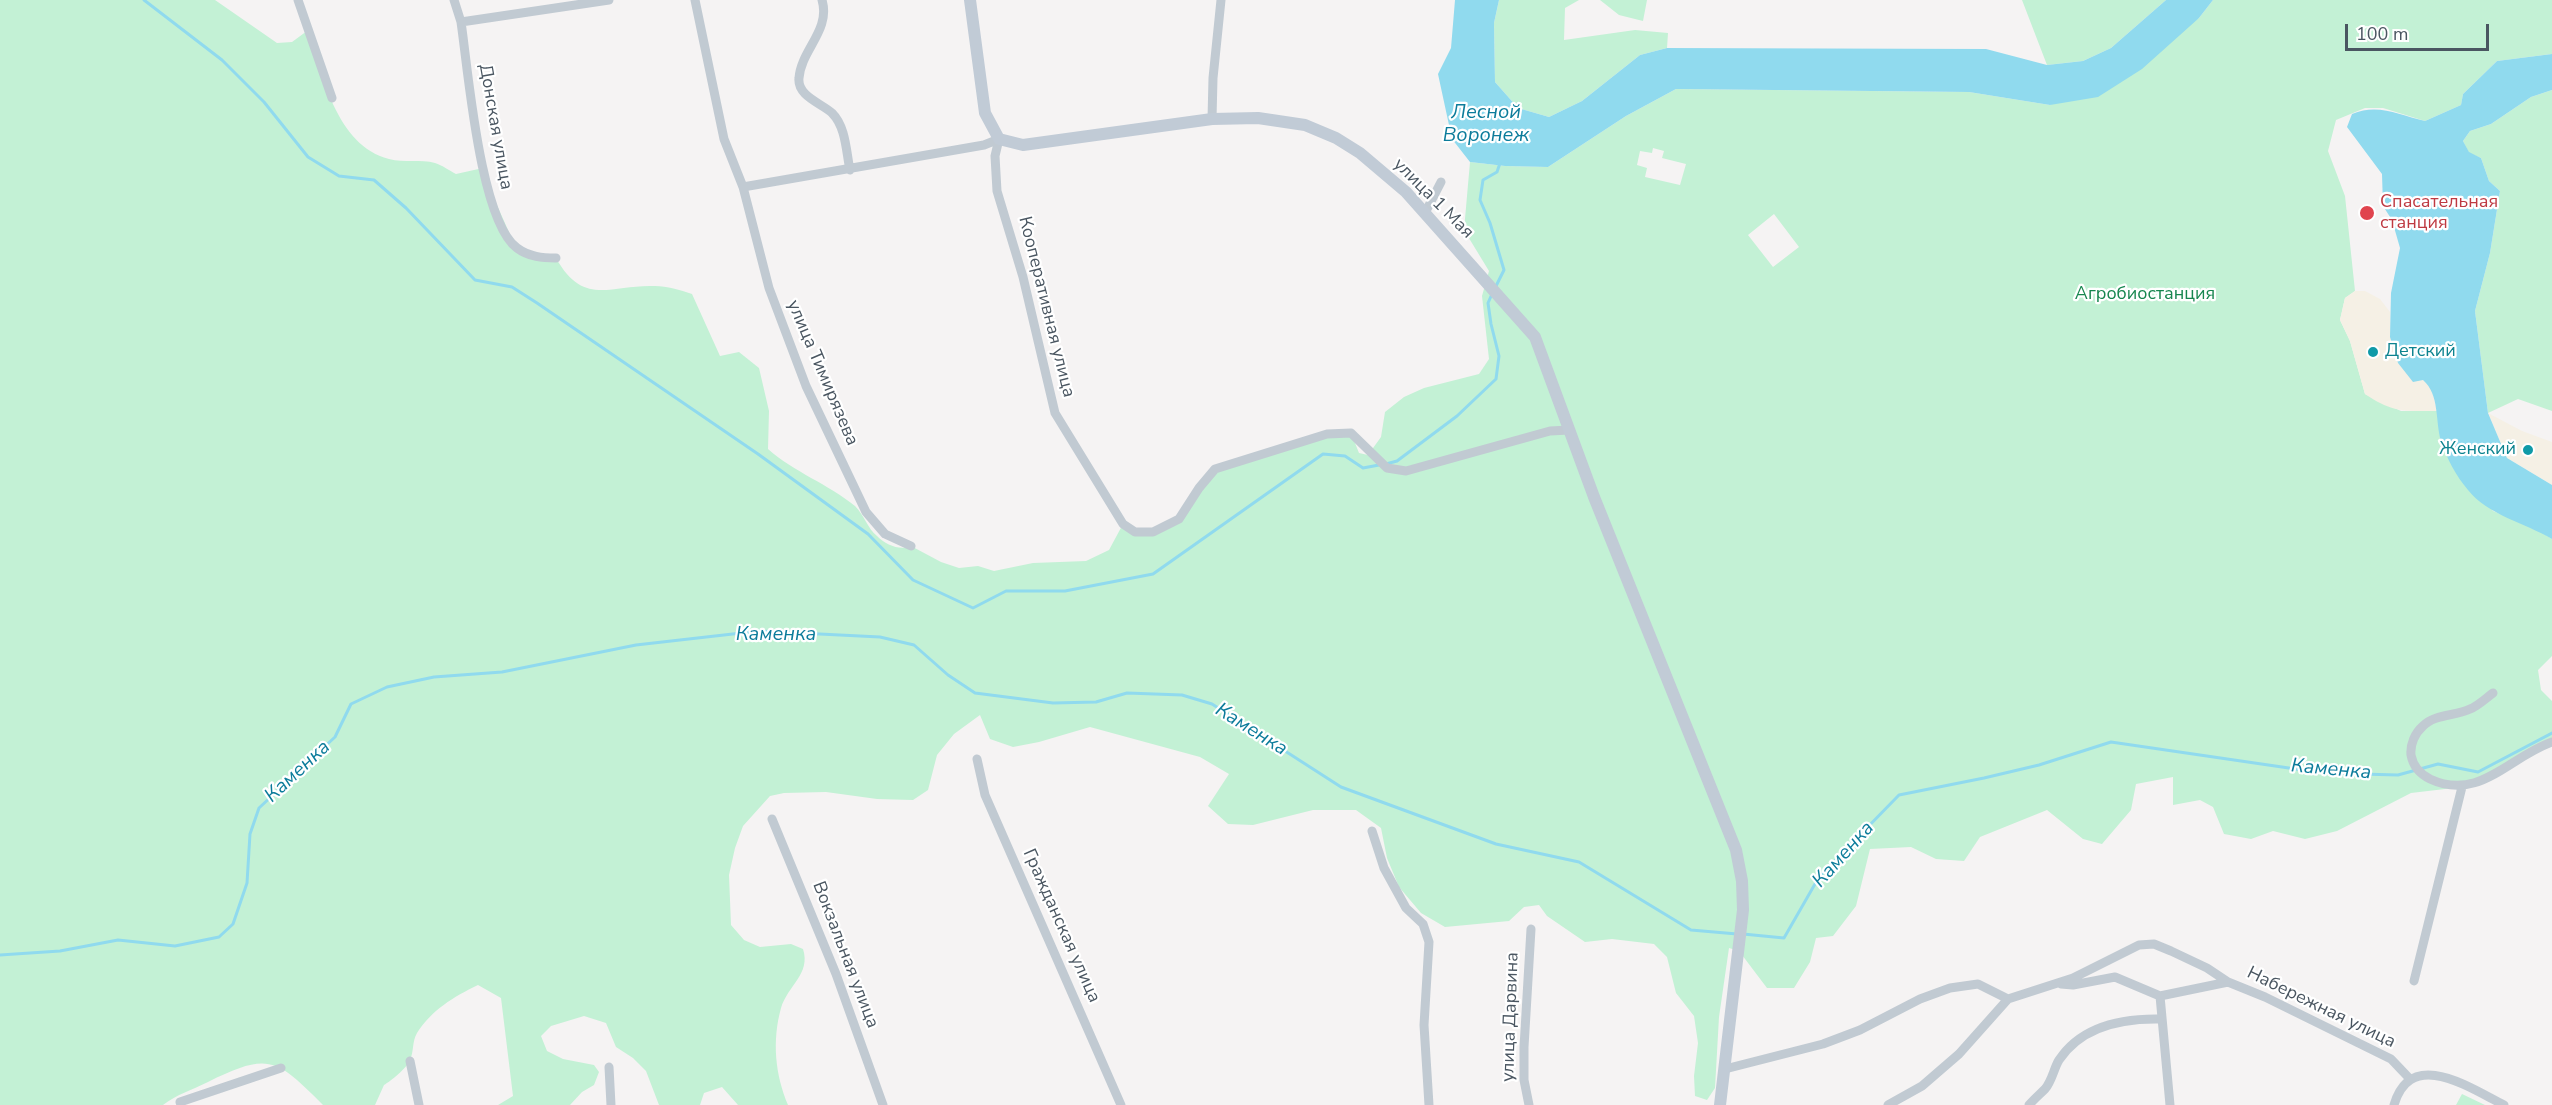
<!DOCTYPE html>
<html>
<head>
<meta charset="utf-8">
<style>
  body { margin:0 }
  #map { position:relative; width:2552px; height:1105px; overflow:hidden; background:#f5f3f3; font-family:"Nunito Sans",sans-serif }
  canvas { display:block }
  .scale { position:absolute; left:2345px; top:24px; width:144px; height:27px; box-sizing:border-box; border:3px solid #4a5661; border-top:0; padding-left:8px; font-size:18px; line-height:21px; white-space:nowrap; color:#4a5661; -webkit-text-stroke:4px #fff; paint-order:stroke }
</style>
</head>
<body>
<div id="map">
<canvas width="2552" height="1105"></canvas>
<div class="scale">100 m</div>
</div>
<script>
const c = document.querySelector('canvas').getContext('2d');
c.lineJoin = 'round';
function fill(path, color) { c.fillStyle = color; c.fill(path, 'evenodd'); }
function stroke(path, color, width, dash) { c.strokeStyle = color; c.lineWidth = width; c.lineCap = dash ? 'butt' : 'round'; c.setLineDash(dash || []); c.stroke(path); }
function drawText(font, color, halo, rows, align = 'center') {
  c.font = font + ' "Nunito Sans",sans-serif'; c.lineWidth = 4.5; c.setLineDash([]); c.textBaseline = 'middle'; c.strokeStyle = halo; c.fillStyle = color; for (const [text, x, y, turn = 0] of rows) {
    c.save(); c.translate(x, y); c.rotate((+turn || 0) * Math.PI / 180); c.textAlign = isNaN(turn) ? turn : align; if (halo) c.strokeText(text, 0, 0); c.fillText(text, 0, 0); c.restore();
  }
}
const green = new Path2D(`
  M0 0H215L277 43 292 42 307 31C323 75 336 145 389 159 404 163 421 159 435 163 442 165 450 171 456 174L483 168 484 176 516 248 556 258C584 308 611 284 655 286 667 286 680 290 692 294L720 356 739 352 759 368 769 411 768 449C794 472 828 484 855 506 864 515 868 529 877 536 886 545 900 551 911 546L941 562 959 568 978 566 994 571 1033 563 1086 561 1109 550 1123 524 1135 532 1168 526 1215 469 1327 434 1351 433 1359 453 1368 455 1381 437 1385 412 1404 397 1424 388 1479 374 1489 359 1482 296 1489 271 1464 230 1470 162 1505 166 1548 167 1626 116 1676 89 1969 92 2050 105 2199 18 2213 0H2552V54L2497 61 2463 94 2461 105 2425 121 2383 108H2365L2336 120 2328 151 2345 196 2355 291 2345 298 2340 320 2350 341 2365 394 2401 411H2437L2441 439 2493 511 2535 528 2552 539V656L2538 670 2541 690 2552 701V742L2462 787 2411 793 2337 831 2305 839 2273 831 2251 839 2224 834 2213 807 2200 800 2173 805V777L2136 784 2131 810 2102 844 2083 839 2047 810 1980 837 1964 861 1936 859 1911 847 1870 849 1856 906 1833 936 1816 938 1810 962 1794 988H1767L1739 951 1729 948 1719 1017 1715 1088 1707 1100 1695 1096 1694 1076 1698 1043 1694 1016 1676 993 1667 957 1654 944 1612 939 1585 942 1547 916 1539 905 1524 907 1509 921 1445 927 1421 913 1399 887 1387 858 1381 828 1356 810H1313L1253 825 1228 824 1208 806 1229 774 1200 757 1090 727 1039 742 1013 747 990 739 980 715 954 734 937 755 928 790 913 800 877 799 826 792 784 793 770 796 743 826 735 848 729 875 731 925 744 940 760 947 791 944 803 949C811 974 788 985 781 1008 772 1041 775 1074 788 1105H738L722 1087 704 1093 700 1105H659L646 1071 633 1058 616 1047 606 1023 584 1016 551 1026 541 1036 547 1051 563 1059 594 1065 599 1072 594 1085 582 1092 570 1105H498L513 1096 501 998 478 985C453 997 432 1010 417 1033 412 1041 414 1052 410 1060 407 1068 391 1081 384 1085L375 1105H323C276 1058 269 1052 208 1082 192 1090 177 1094 163 1105H0ZM1653 148 1664 151 1662 158 1686 164 1680 185 1645 177 1647 168 1637 165 1640 151 1652 153ZM1774 214 1799 247 1773 267 1748 235Z
  M1499 0H1579L1565 8 1564 40 1635 30 1668 33 1667 48 1640 55 1582 101 1549 117 1518 108 1495 82 1494 23Z
  M1600 0H1647L1643 21 1619 15Z
  M2022 0H2166L2111 48 2083 61 2047 65Z
  M2552 90V411L2518 399 2488 413 2475 311 2490 253 2500 191 2489 181 2481 158 2469 153 2463 141 2470 131 2491 124 2531 97Z
  M2462 1094 2485 1105H2456Z`);
const sand = new Path2D(`
  M2355 291H2365L2380 299 2390 312V337L2423 380 2431 387 2437 411C2405 411 2393 413 2365 394L2350 341 2340 320 2345 298Z
  M2488 413 2522 431 2552 442V485L2507 458Z`);
const water = new Path2D(`
  M1455 0H1499L1494 23 1495 82 1518 108 1549 117 1582 101 1640 55 1667 48 1986 49 2047 65 2083 61 2111 48 2166 0H2213L2199 18 2142 69 2098 97 2050 105 1969 92 1676 89 1626 116 1548 167 1505 166 1470 162 1452 139 1438 74 1451 48Z
  M2552 54V90L2531 97 2491 124 2470 131 2463 141 2469 152 2481 158 2489 181 2500 191 2490 253 2475 311 2488 413 2507 458 2552 485V539C2525 523 2488 515 2468 490 2456 476 2447 459 2441 441 2435 421 2440 395 2423 380L2413 382 2398 363 2390 337 2391 293 2400 248 2392 220 2383 206 2382 174 2347 127 2352 114C2378 103 2399 115 2425 121L2461 105 2463 94 2497 61Z`);
const stream = new Path2D(`
  M144 0 222 60 264 102 308 157 339 176 374 180 406 208 475 280 512 287 537 303 758 454 868 534 913 580 973 608 1006 591H1065L1153 574 1323 454 1345 456 1363 468 1379 465
  M1495 288 1504 270 1490 223 1480 200 1483 180 1497 172 1500 163
  M1386 464 1397 461 1457 416 1496 379 1499 356 1491 324 1488 303 1492 294
  M1743 934 1784 938 1819 877 1899 795 1984 778 2039 765 2111 742 2323 773 2398 775 2438 764 2478 772 2552 733
  M0 955 60 951 118 940 175 946 219 937 233 924 247 883 250 834 259 808 335 737 351 704 387 687 434 677 502 672 636 645 759 631 880 637 914 645 948 675 975 693 1053 703 1096 702 1127 693 1182 695 1212 704 1341 787 1496 844 1579 862 1691 930 1737 934`);
const street = new Path2D(`
  M298 0 332 98
  M454 0 461 22C468 69 480 221 517 248 529 257 543 258 556 258
  M695 0 724 139 743 187 769 288 806 386 866 512 885 534 911 546
  M822 0C831 30 801 50 799 78 797 96 821 103 832 113 846 127 846 151 850 170
  M461 22 609 0
  M1212 119 1213 78 1221 0
  M999 139 995 156 997 191 1023 277 1055 413 1123 524 1135 532H1153L1179 519 1199 488 1215 469 1327 434 1351 433 1387 468 1406 471 1550 431 1569 430
  M743 187 984 145 999 139
  M1425 213 1441 182
  M2493 693C2486 698 2478 706 2470 709 2456 716 2435 714 2423 726 2415 733 2410 744 2411 755 2413 766 2420 774 2430 779 2479 802 2509 757 2552 742
  M977 759 985 795 1121 1105
  M772 819 836 974 883 1105
  M1372 831 1384 868 1406 908 1423 924 1429 942 1424 1025 1429 1105
  M2414 981 2462 787
  M2061 984 2073 985 2115 977 2160 996
  M410 1061 419 1105
  M609 1067 611 1105
  M1725 1069 1823 1044 1860 1030 1920 999 1950 988 1978 984 2008 999
  M181 1105 180 1102 281 1068
  M1529 1105 1524 1080V1047L1531 929
  M1888 1105 1922 1086 1959 1054 2008 999 2073 978 2139 945 2154 944 2171 951 2207 968 2228 982
  M2029 1105C2034 1099 2040 1094 2045 1089 2052 1081 2054 1068 2059 1060 2082 1025 2124 1018 2162 1019
  M2170 1105 2160 996 2228 982 2265 997 2391 1059 2410 1079
  M2394 1105C2411 1047 2470 1088 2504 1105`);
const secondary = new Path2D(`
  M970 0 985 113 999 139 1023 145 1212 119 1258 118 1305 125 1336 138 1360 153 1406 192 1535 337 1594 497 1736 850 1742 881 1743 910 1720 1105`);
const markers = [
  [2367,213,8,"#e0444e"],
  [2373,352,6,"#0f9aa8"],
  [2528,450,6,"#0f9aa8"]
];
const streetNames = [
  ["Донская улица",495,127,80],
  ["улица 1 Мая",1433,199,45],
  ["Кооперативная улица",1046,307,76],
  ["улица Тимирязева",822,373,67],
  ["Гражданская улица",1061,926,66],
  ["Вокзальная улица",845,955,69],
  ["Набережная улица",2321,1008,26],
  ["улица Дарвина",1511,1017,-88]
];
const healthNames = [
  ["Спасательная",2380,203],
  ["станция",2380,224]
];
const parkNames = [
  ["Агробиостанция",2145,295]
];
const cultureNames = [
  ["Детский",2385,352],
  ["Женский",2516,450,"right"]
];
const waterNames = [
  ["Лесной",1486,113],
  ["Воронеж",1486,136],
  ["Каменка",776,635],
  ["Каменка",1251,730,32],
  ["Каменка",2331,770,5],
  ["Каменка",298,772,-43],
  ["Каменка",1844,855,-48]
];
fill(green, '#c3f1d5');
fill(sand, '#f5f0e5');
fill(water, '#90daee');
stroke(stream, '#90daee', 3);
stroke(street, '#c1cad2', 9);
stroke(secondary, '#c1cbd6', 12);
for (const [x, y, r, color] of markers) { const dot = new Path2D(); dot.arc(x, y, r, 0, 2 * Math.PI); c.fillStyle = color; c.fill(dot); stroke(dot, '#fff', 2); }
drawText('18px', '#4a5661', '#fff', streetNames);
drawText('18px', '#be3a42', '#fff', healthNames, 'left');
drawText('18px', '#17864f', '#fff', parkNames);
drawText('18px', '#0d838f', '#fff', cultureNames, 'left');
drawText('italic 20px', '#0c7c9b', '#fff', waterNames);
</script>
</body>
</html>
